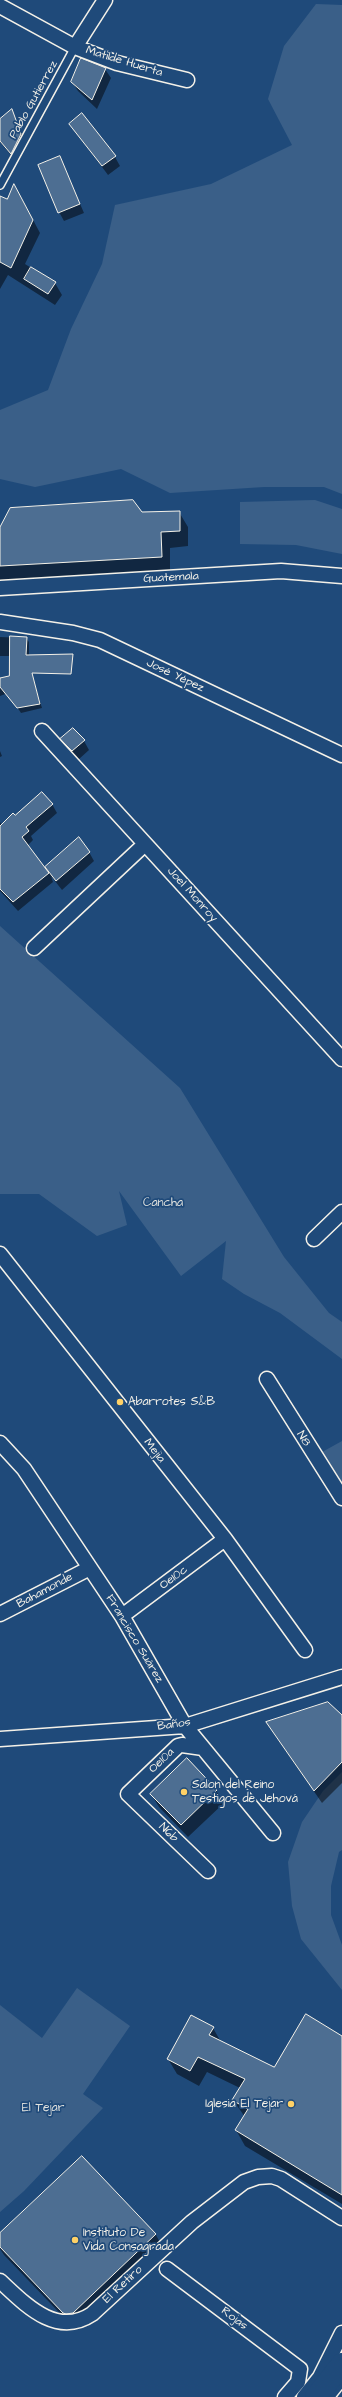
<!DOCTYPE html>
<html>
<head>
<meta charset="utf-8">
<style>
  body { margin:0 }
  canvas { display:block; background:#1f4a7a }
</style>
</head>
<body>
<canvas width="342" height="2397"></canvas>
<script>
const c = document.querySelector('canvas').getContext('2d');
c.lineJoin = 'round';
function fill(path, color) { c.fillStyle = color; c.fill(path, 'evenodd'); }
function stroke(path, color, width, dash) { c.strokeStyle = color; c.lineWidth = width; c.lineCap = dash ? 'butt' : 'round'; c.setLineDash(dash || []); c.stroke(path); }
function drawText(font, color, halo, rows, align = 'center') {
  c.font = font + ' "Architects Daughter",sans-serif'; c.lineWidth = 3.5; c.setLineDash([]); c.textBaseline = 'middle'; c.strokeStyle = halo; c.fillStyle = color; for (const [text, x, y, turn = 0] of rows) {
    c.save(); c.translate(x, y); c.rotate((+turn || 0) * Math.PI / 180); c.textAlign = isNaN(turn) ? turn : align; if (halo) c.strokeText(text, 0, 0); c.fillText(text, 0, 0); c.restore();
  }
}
const green = new Path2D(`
  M316 4 342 5V494L324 487H264L170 493 121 469 35 487 0 479V410L48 390 71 329 102 264 115 205 211 184 292 145 268 99 284 46Z
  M315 500 342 509V554L296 545 240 544V502Z
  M0 926 180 1088 284 1257 329 1313 342 1322V1359L280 1313 244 1294 222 1279 226 1241 181 1276 119 1191 127 1225 97 1236 39 1194H0Z
  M342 1441V1495L315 1456Z
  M342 1772V1850L339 1852 331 1886V1915L342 1945V1990L301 1939 292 1906 288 1862 302 1822 323 1791Z
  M77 1988 130 2026 83 2094 103 2108 24 2191 0 2212V2005L42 2038Z`);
const shadow = new Path2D(`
  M105 69 111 78 97 109 78 91 72 82Z
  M12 111 26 144 17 162 0 142V121Z
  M70 124 115 157 120 166 108 175Z
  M60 157 84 213 64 221 59 212Z
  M21 197 40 233 25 264 55 283 62 295 55 305 8 275 0 289V201Z
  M179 512 188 527V546L170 548V573L0 582V530L141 513Z
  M0 637 26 638 29 642V656H0Z
  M31 672 42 708 21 713 8 693 0 696V679Z
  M62 739 84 741 89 750 78 760Z
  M0 751 2 756 0 757Z
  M52 804 57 813 31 836 33 840 27 846 48 873 46 868 89 852 94 861 62 890 51 876 53 882 18 911 0 891V822L2 825 14 816Z
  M342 1717V1783L322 1803 275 1735Z
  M216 1790 224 1803 188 1837 159 1807 151 1794Z
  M213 2028 221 2042 275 2068 342 2037V2204L245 2146 236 2130 245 2117 233 2100 240 2088 207 2072 199 2086 177 2074 168 2059Z
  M82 2158 156 2235 164 2250 82 2328 75 2329 4 2255 0 2249V2235Z`);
const building = new Path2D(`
  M81 58 106 68 92 100 71 82Z
  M12 109 21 134 11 154 0 141V119Z
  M82 113 116 156 102 166 69 124Z
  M60 156 80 204 58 213 38 165Z
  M14 184 33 220 11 268 0 262V196L7 199Z
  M31 267 56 282 48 294 24 279Z
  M133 500 142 512 180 511V531L161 532 162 557 0 566V527L10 508Z
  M10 636 27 637 26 655 73 654 71 674 32 673 40 704 17 708 0 687V678L9 676Z
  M73 728 85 740 72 751 60 739Z
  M42 792 53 804 26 827 29 831 22 837 49 873 13 902 0 889V826L13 813 15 815Z
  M79 837 90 852 56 881 45 867Z
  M328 1702 342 1715V1762L314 1791 266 1722Z
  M187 1758 217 1790 181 1825 150 1794Z
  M306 2014 342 2036V2195L235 2130 248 2109 232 2100 245 2079 198 2057 190 2071 167 2059 191 2015 214 2027 209 2035 274 2067Z
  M82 2156 156 2234 73 2313 66 2314 63 2313 0 2247V2233Z`);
const lane = new Path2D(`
  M0 185 75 47
  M331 2397 342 2383`);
const street = new Path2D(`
  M0 6 75 47 117 63 187 80
  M75 47 105 0
  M0 588 281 571 342 576
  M0 622 73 633 100 640 342 755
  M42 731 342 1059
  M34 948 145 844
  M314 1239 342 1212
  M0 1254 225 1539 305 1650
  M267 1379 342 1498
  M0 1443 24 1469 122 1616 185 1726 273 1833
  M0 1614 90 1568
  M122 1616 225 1539
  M0 1739 185 1726 342 1677
  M203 1748 182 1745 178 1746 128 1794 208 1871
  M167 2269 300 2369 298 2382 285 2397
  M0 2281C25 2304 56 2338 92 2314L192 2222 244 2182 258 2177 272 2176 281 2179 342 2218
  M304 2397 320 2377 342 2333`);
const primary = new Path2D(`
  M316 2397 342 2364`);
const markers = [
  [120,1402,4,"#ffd166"],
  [184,1792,4,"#ffd166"],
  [291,2104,4,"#ffd166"],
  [75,2240,4,"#ffd166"]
];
const streetNames = [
  ["Matilde Huerta",124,62,17],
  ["Pablo Gutierrez",34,100,-61],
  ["Guatemala",171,578,-3],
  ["José Yépez",175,676,25],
  ["Joel Monroy",192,895,48],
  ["N8",303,1439,58],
  ["Mejia",154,1451,52],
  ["Oe10c",174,1578,-37],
  ["Bahamonde",45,1591,-28],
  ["Francisco Suárez",134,1639,59],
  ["Baños",174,1725,-8],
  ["Oe10a",162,1761,-44],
  ["N6b",168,1833,44],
  ["El Retiro",123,2285,-43],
  ["Rojas",234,2319,37]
];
const parkNames = [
  ["Cancha",163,1203],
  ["El Tejar",43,2108]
];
const poiNames = [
  ["Abarrotes S&B",128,1402],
  ["Salon del Reino",192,1785],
  ["Testigos de Jehová",192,1799],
  ["Iglesia El Tejar",283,2104,"right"],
  ["Instituto De",83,2233],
  ["Vida Consagrada",83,2247]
];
fill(green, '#3a5f88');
fill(shadow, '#0007');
fill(building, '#4d6e92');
stroke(building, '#f4f1e8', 1);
stroke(lane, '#f4f1e8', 10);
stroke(street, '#f4f1e8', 17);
stroke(primary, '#f4f1e8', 25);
stroke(lane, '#1f4a7a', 7);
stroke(street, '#1f4a7a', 14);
stroke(primary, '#1f4a7a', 22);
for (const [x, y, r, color] of markers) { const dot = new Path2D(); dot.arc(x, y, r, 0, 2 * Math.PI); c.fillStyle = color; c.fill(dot); stroke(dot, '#1f4a7a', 1.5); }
drawText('12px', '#f4f1e8', '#1f4a7a', streetNames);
drawText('12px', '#e1e2de', '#1f4a7a', parkNames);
drawText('12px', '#f4f1e8', '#1f4a7a', poiNames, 'left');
</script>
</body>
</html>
